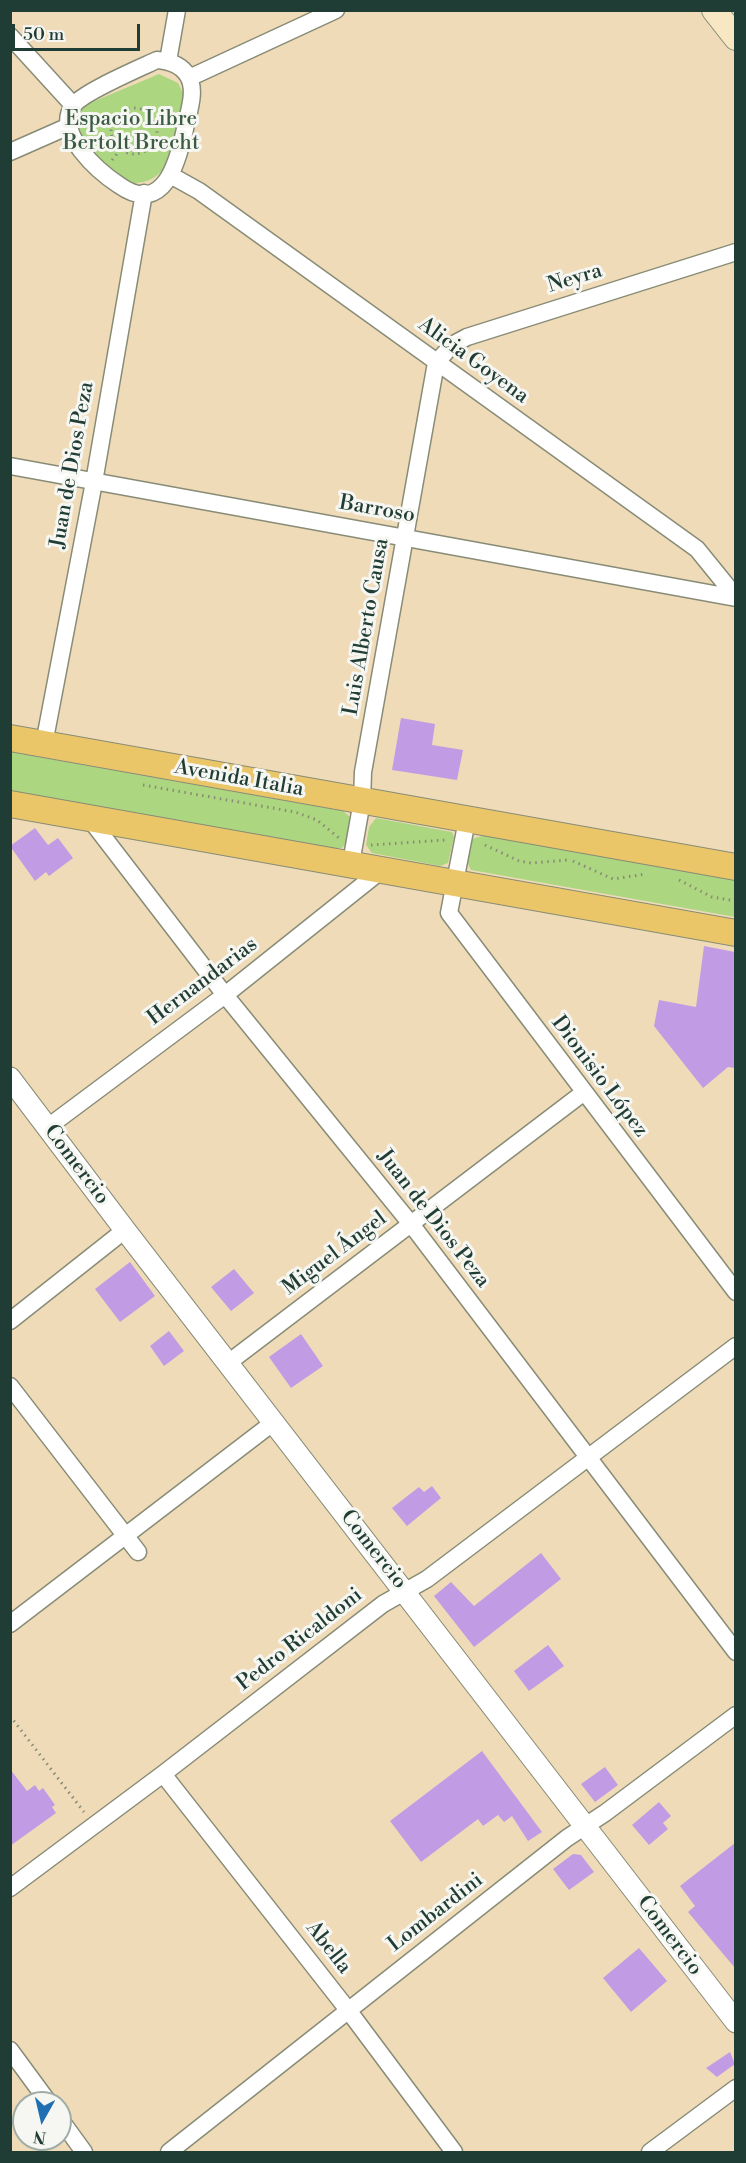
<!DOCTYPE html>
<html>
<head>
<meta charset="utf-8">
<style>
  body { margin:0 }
  #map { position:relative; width:746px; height:2163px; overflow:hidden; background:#f0dbb9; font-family:"Libre Bodoni",serif }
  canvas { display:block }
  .frame { position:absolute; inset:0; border:12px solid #1f3d34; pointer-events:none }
  .north { position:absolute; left:12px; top:2091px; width:60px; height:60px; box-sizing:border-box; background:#f6f6f2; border:2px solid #a0aca6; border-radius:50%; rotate:188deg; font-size:16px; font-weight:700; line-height:24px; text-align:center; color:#1f3d34 }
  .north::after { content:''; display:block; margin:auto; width:21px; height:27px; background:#1f6fb2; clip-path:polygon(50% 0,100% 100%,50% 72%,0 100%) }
  .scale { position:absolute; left:12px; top:24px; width:128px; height:27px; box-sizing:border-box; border:3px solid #1f3d34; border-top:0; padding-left:8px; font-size:18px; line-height:21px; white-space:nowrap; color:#1f3d34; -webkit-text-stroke:4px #f6f6f2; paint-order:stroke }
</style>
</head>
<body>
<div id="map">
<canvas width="746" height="2163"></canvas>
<div class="frame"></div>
<div class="north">N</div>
<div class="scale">50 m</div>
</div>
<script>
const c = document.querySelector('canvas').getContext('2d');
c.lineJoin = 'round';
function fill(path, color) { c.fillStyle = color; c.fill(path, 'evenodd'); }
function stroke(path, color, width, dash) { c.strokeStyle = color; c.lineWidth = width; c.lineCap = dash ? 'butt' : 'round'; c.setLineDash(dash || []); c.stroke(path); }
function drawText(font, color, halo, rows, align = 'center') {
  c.font = font + ' "Libre Bodoni",serif'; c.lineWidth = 6; c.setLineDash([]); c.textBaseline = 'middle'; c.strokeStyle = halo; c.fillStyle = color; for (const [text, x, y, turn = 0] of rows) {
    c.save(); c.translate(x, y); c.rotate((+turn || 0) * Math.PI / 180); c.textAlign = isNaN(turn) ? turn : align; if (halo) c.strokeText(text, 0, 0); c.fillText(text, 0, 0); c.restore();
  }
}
const green = new Path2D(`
  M159 74 178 83 185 97C177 133 177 187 127 183 102 161 72 147 78 111L90 103Z
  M10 752 343 811 350 817C352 826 349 842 342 848H333L11 793Z
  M376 818 452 832 454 837 448 863 440 866 372 853 366 845 369 827Z
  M486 835 735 880V917L471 870 467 862 471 839Z`);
const building = new Path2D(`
  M401 718 435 724 432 745 463 750 457 780 392 770Z
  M35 828 48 845 58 838 73 858 49 876 46 872 35 881 10 846Z
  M704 946 735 952V1068L728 1067 703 1088 654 1026 659 1000 696 1007Z
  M130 1262 155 1296 120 1322 95 1289Z
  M234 1269 254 1293 231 1311 211 1287Z
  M169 1331 184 1351 164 1366 150 1346Z
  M301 1334 323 1366 291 1388 269 1357Z
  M432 1486 441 1498 407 1526 392 1508 419 1487 424 1492Z
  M541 1553 561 1579 474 1647 434 1596 451 1582 474 1606Z
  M548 1645 564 1666 529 1691 514 1671Z
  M482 1751 542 1832 528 1841 512 1816 504 1822 498 1815 483 1826 478 1819 421 1862 390 1821Z
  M605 1767 618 1785 595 1802 581 1784Z
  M10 1769 27 1791 35 1785 39 1791 43 1788 55 1805 52 1807 56 1813 10 1846Z
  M659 1802 671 1816 663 1823 668 1829 649 1845 632 1825Z
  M735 1843V1968L688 1912 695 1906 680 1886Z
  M573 1854 581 1855 594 1872 569 1890 553 1869Z
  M639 1948 667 1981 631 2012 603 1978Z
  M730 2052 735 2064 717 2077 706 2068Z`);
const path = new Path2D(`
  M111 131a23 23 0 1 1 46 0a23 23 0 1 1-46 0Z
  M112 160 121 149
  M143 785 295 812 317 820 339 838
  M371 845 446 840
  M485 845 519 861 531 863 567 860
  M573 861 613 879 646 874
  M679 880 712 897 736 901
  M10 1716 84 1812`);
const minor = new Path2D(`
  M10 36 73 105
  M157 60C169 61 181 64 188 76 197 91 188 113 185 129 178 161 164 217 119 185 99 172 54 133 73 106 81 93 140 68 157 60Z
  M168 61 177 10
  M189 78 336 10
  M10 152 69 126
  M172 176 199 191 697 549 736 597
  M10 466 736 598
  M44 744 94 482 144 193
  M89 818 225 995 411 1224 736 1652
  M467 820 449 913 736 1292
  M351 863 362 801 363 772 436 363 452 345 467 337 736 252
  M48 1127 225 995 383 869
  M10 1321 125 1230
  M228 1363 583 1093
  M10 1386 138 1552
  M10 1624 274 1422
  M163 1774 348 2010 454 2152
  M10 1888 163 1774 383 1604 427 1579 736 1346
  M10 2050 49 2103
  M60 2119 84 2152
  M169 2152 567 1838 605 1813 736 1715
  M650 2152 736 2088`);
const tertiary = new Path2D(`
  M10 1078 125 1230 736 2022`);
const secondary = new Path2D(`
  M714 10 736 38`);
const primary = new Path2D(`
  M10 738 736 867
  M10 804 736 933`);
const parkNames = [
  ["Espacio Libre",131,120],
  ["Bertolt Brecht",131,144]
];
const streetNames = [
  ["Neyra",575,279,-17],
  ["Alicia Goyena",473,361,36],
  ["Juan de Dios Peza",73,465,-80],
  ["Barroso",377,510,10],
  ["Luis Alberto Causa",367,627,-80],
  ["Avenida Italia",239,779,10],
  ["Hernandarias",203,982,-37],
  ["Dionisio López",599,1077,53],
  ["Comercio",76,1165,53],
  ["Juan de Dios Peza",433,1219,52],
  ["Miguel Ángel",335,1254,-37],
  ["Comercio",373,1550,52],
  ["Pedro Ricaldoni",300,1640,-38],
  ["Lombardini",436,1913,-38],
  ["Comercio",669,1936,53],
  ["Abella",328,1948,52]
];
fill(green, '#add681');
fill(building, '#c19be3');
stroke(minor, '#888c76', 19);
stroke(tertiary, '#888c76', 23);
stroke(secondary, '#888c76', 26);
stroke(primary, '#888c76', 28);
stroke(path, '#888c76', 3, [1.5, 4.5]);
stroke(minor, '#fff', 16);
stroke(tertiary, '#fff', 21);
stroke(secondary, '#f7e8c3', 24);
stroke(primary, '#eac669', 26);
drawText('21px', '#3b5c43', '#f6f6f2', parkNames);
drawText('21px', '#1f3d34', '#f6f6f2', streetNames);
</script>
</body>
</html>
